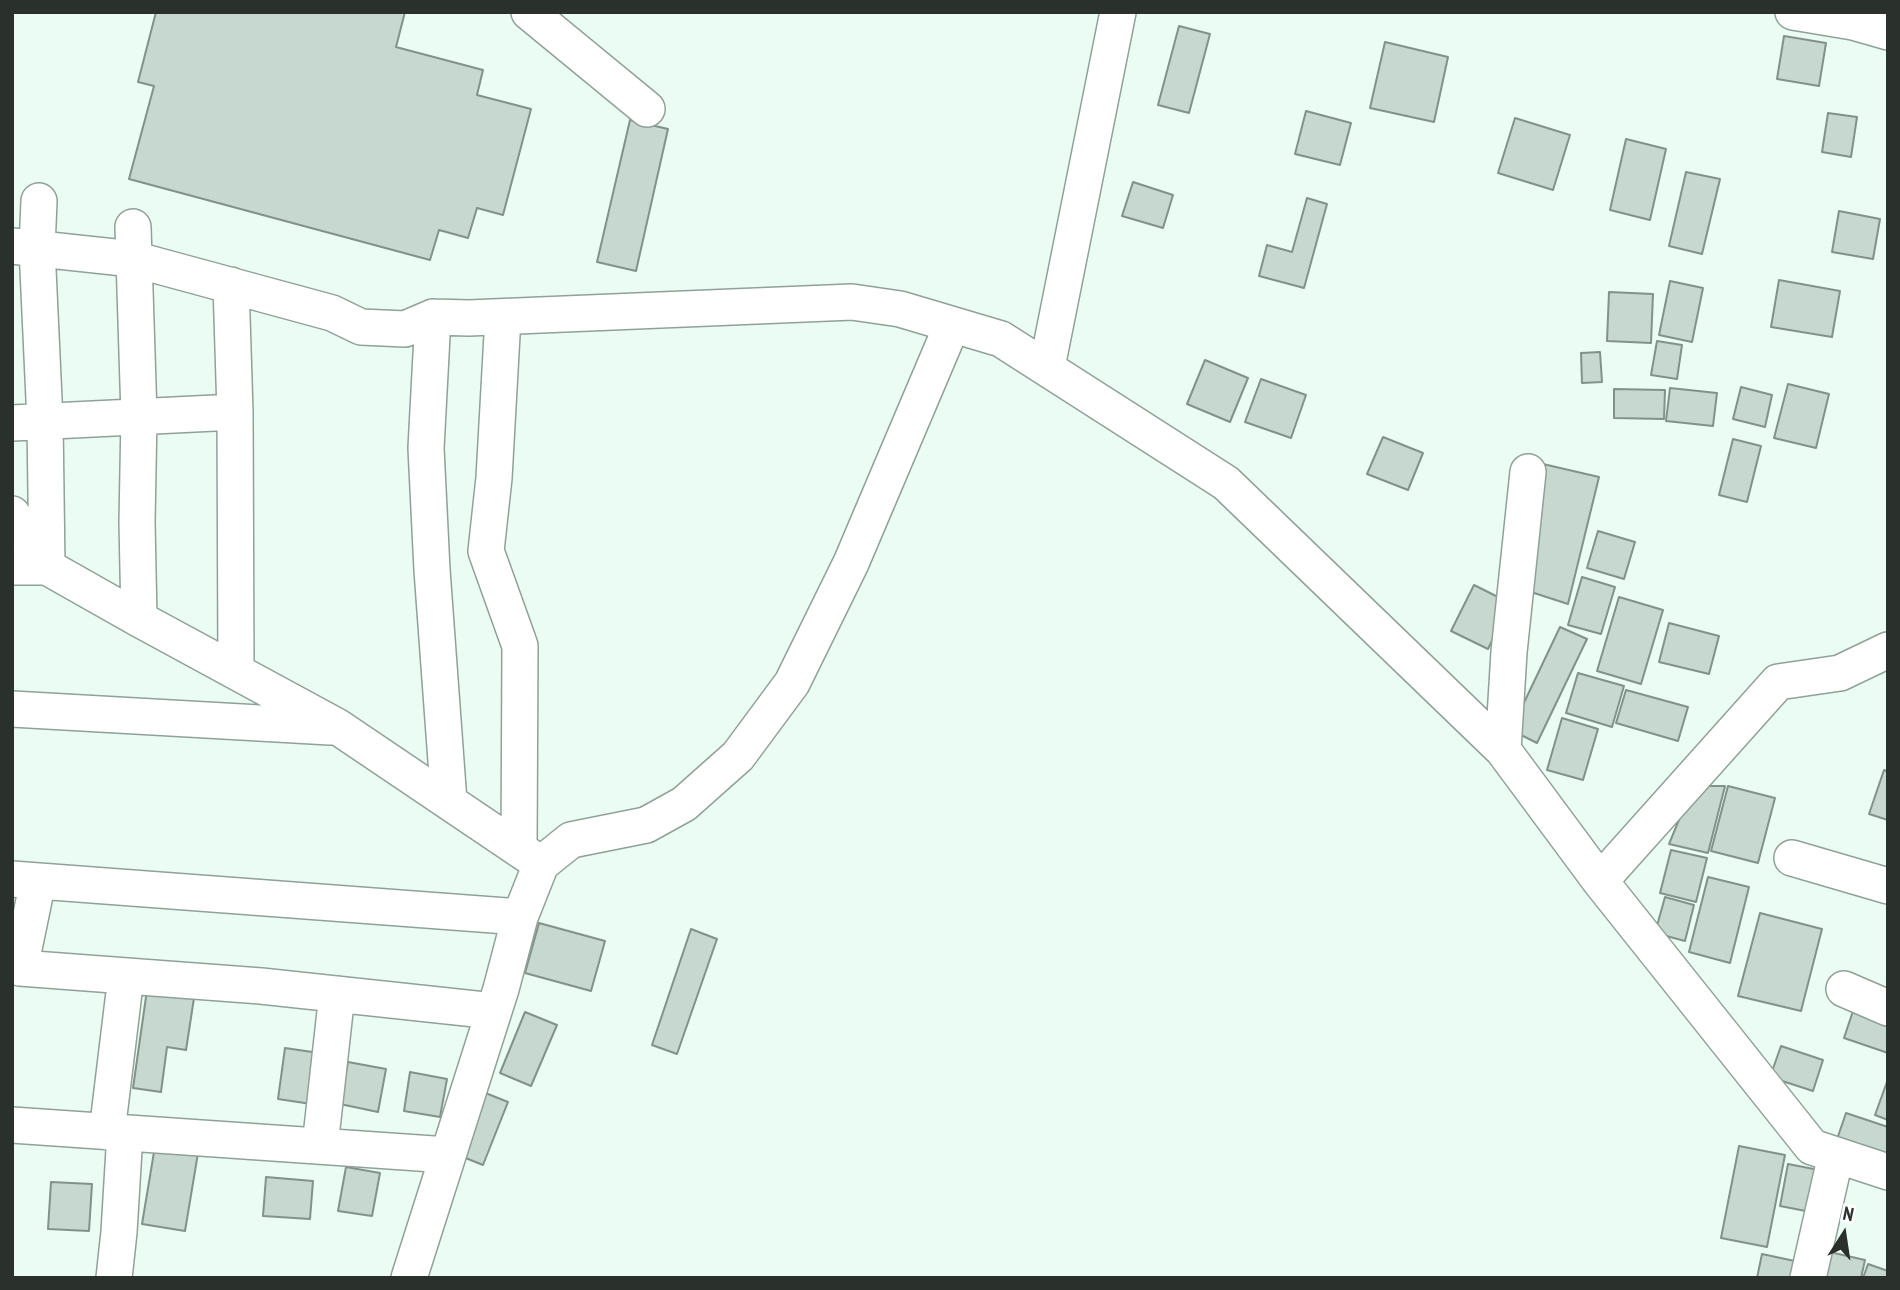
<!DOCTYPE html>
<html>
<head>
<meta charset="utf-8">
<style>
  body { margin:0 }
  #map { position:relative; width:1900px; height:1290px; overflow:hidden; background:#eafcf3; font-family:"PT Sans Narrow",sans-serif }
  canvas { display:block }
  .frame { position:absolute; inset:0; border:14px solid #2a312d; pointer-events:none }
  .north { position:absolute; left:1809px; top:1199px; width:70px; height:70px; -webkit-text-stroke:5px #fff; paint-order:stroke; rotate:12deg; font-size:19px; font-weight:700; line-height:28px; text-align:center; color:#2a312d }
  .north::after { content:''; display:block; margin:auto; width:24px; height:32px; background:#2a312d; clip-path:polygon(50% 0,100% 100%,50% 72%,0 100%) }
</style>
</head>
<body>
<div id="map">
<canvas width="1900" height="1290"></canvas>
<div class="frame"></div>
<div class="north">N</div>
</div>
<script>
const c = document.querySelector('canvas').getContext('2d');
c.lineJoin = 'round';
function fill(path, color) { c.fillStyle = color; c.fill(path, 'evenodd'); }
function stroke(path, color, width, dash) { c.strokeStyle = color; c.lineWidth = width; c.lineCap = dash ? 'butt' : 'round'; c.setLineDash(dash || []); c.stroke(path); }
const building = new Path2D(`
  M156 12H405L396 47 483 70 477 95 531 109 503 215 477 208 468 238 439 230 430 260 129 179 154 86 138 82Z
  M1179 26 1210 34 1189 113 1158 105Z
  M1784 36 1826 43 1819 86 1777 79Z
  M1385 42 1448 57 1434 122 1370 108Z
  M1306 111 1351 123 1340 165 1295 154Z
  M1828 113 1857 117 1851 157 1822 152Z
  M1515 118 1570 135 1553 190 1498 173Z
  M630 120 668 129 636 271 597 262Z
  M1626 139 1666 149 1650 220 1610 210Z
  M1686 172 1720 179 1702 254 1669 246Z
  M1133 182 1173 195 1163 228 1122 216Z
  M1307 198 1327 204 1304 288 1259 276 1267 245 1292 252Z
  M1839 211 1880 219 1873 259 1832 252Z
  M1779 280 1840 291 1832 337 1771 327Z
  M1670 281 1703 288 1692 342 1659 335Z
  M1609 292 1653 294 1651 343 1607 341Z
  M1657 341 1682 345 1677 379 1651 375Z
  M1600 352 1602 382 1582 383 1581 353Z
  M1205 360 1248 378 1230 422 1187 404Z
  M1261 379 1306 395 1291 438 1245 422Z
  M1788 384 1829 394 1816 448 1774 438Z
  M1741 387 1772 395 1765 427 1733 419Z
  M1670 388 1717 393 1713 426 1666 421Z
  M1614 389 1665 390 1664 419 1614 418Z
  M1383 437 1423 453 1408 490 1367 474Z
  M1733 439 1761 446 1747 502 1719 495Z
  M1543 464 1599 477 1568 604 1531 592Z
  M1598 531 1635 542 1624 579 1587 568Z
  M1582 577 1615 587 1601 634 1568 625Z
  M1474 585 1510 603 1488 649 1451 631Z
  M1619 597 1663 610 1641 684 1597 671Z
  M1669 623 1719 636 1709 674 1659 662Z
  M1560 627 1587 639 1537 743 1511 730Z
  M1578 673 1624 686 1612 727 1566 713Z
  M1626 690 1688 707 1678 741 1616 723Z
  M1562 718 1598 729 1583 780 1547 770Z
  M1884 770 1888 772V820L1869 814Z
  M1693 786H1725L1708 853 1669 844Z
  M1728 786 1775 798 1758 863 1711 851Z
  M1671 850 1707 858 1696 902 1660 893Z
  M1708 877 1749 887 1730 963 1689 952Z
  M1665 897 1694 905 1685 941 1655 933Z
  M1760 913 1822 929 1801 1011 1738 996Z
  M539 923 605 941 591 991 525 973Z
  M691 929 717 939 677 1054 652 1045Z
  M147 990 194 998 186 1050 167 1047 161 1092 133 1088Z
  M1855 1005 1888 1021V1053L1844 1038Z
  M525 1012 557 1025 531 1086 500 1073Z
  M1781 1046 1823 1060 1813 1091 1770 1077Z
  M285 1048 326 1054 318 1105 278 1099Z
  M348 1062 386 1069 378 1112 340 1104Z
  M410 1072 447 1079 440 1117 404 1111Z
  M1888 1079V1120L1875 1115Z
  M478 1090 508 1102 483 1165 453 1153Z
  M1846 1113 1888 1127V1166L1834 1148Z
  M155 1146 198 1153 185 1231 142 1224Z
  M1739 1146 1785 1155 1767 1247 1721 1238Z
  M1788 1164 1824 1171 1816 1213 1780 1206Z
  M346 1167 380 1173 372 1216 338 1211Z
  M266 1177 313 1181 310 1219 263 1216Z
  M51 1182 92 1184 89 1231 48 1229Z
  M1821 1250 1865 1260 1861 1278H1815Z
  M1762 1254 1804 1263 1801 1278H1757Z
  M1868 1264 1888 1271V1278H1863Z`);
const minor = new Path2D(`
  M529 12 647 109
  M1793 12 1853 22 1888 32
  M39 201 37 248 45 421 47 567
  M133 227 139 416 137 522 139 619
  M12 246 133 259 332 313 361 327 405 329 433 317 469 318 852 302 900 309 1001 339 1226 483 1503 750 1600 881 1778 682 1840 673 1888 650
  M433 317 426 448 432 570 449 802
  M503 317 494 478 486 551 520 646 519 849
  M1047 367 1118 12
  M235 412 236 671
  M12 423 235 412 231 285
  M12 514 47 567
  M12 567H47L139 619 338 727 541 864
  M12 709 330 727
  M1503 750 1509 652 1528 472
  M1792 858 1888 886
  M12 879 520 917
  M38 881 20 968 261 986 494 1011
  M1600 881 1812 1147 1888 1172
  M1844 989 1888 1008
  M12 1125 448 1155
  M107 1132 126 976
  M320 1146 337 994
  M114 1278 119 1232 125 1133
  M409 1278 501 989 520 917 541 864 571 840 646 825 684 804 738 756 792 683 851 563 952 325
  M1808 1278 1836 1155`);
fill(building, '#c7d8d0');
stroke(building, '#82928a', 2);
stroke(minor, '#90a199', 38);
stroke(minor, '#fff', 35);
</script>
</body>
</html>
